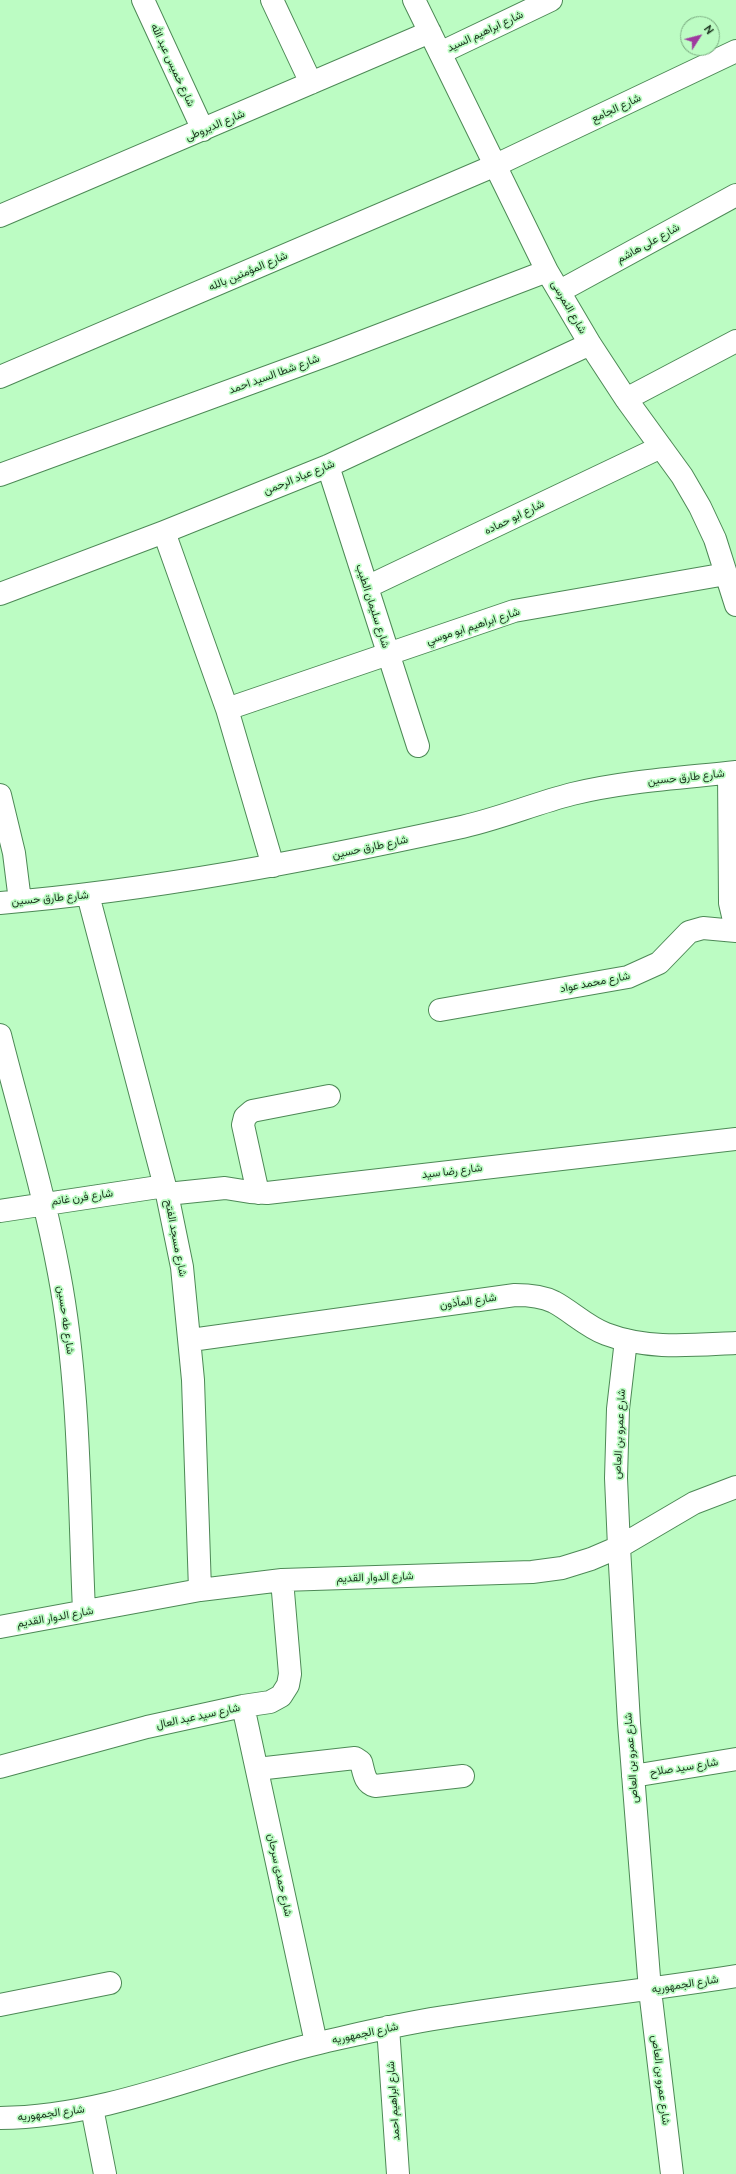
<!DOCTYPE html>
<html>
<head>
<meta charset="utf-8">
<style>
  body { margin:0 }
  #map { position:relative; width:736px; height:2174px; overflow:hidden; background:#bcfcc3; font-family:Ubuntu,sans-serif }
  canvas { display:block }
  .north { position:absolute; left:680px; top:16px; width:40px; height:40px; box-sizing:border-box; background:#bcfcc3; border:1px solid #7bac81; border-radius:50%; rotate:54deg; font-size:11px; font-weight:700; line-height:16px; text-align:center; color:#1a331d }
  .north::after { content:''; display:block; margin:auto; width:14px; height:18px; background:#9f3a9f; clip-path:polygon(50% 0,100% 100%,50% 72%,0 100%) }
</style>
</head>
<body>
<div id="map">
<canvas width="736" height="2174"></canvas>
<div class="north">N</div>
</div>
<script>
const c = document.querySelector('canvas').getContext('2d');
c.lineJoin = 'round';
function stroke(path, color, width, dash) { c.strokeStyle = color; c.lineWidth = width; c.lineCap = dash ? 'butt' : 'round'; c.setLineDash(dash || []); c.stroke(path); }
function drawText(font, color, halo, rows, align = 'center') {
  c.font = font + ' Ubuntu,Vazirmatn,sans-serif'; c.lineWidth = 3.5; c.setLineDash([]); c.textBaseline = 'middle'; c.strokeStyle = halo; c.fillStyle = color; for (const [text, x, y, turn = 0] of rows) {
    c.save(); c.translate(x, y); c.rotate((+turn || 0) * Math.PI / 180); c.textAlign = isNaN(turn) ? turn : align; if (halo) c.strokeText(text, 0, 0); c.fillText(text, 0, 0); c.restore();
  }
}
const street = new Path2D(`
  M143 0 203 130
  M272 0 311 83
  M414 0 547 271 590 344 626 399 682 476 700 507 715 539 736 605
  M440 53 551 0
  M0 216 430 32
  M560 291 736 195
  M0 377 496 165 736 51
  M626 399 736 341
  M328 466 418 746
  M0 475 330 354 547 271
  M164 532 227 709 273 866
  M367 587 661 447
  M0 594 164 532 328 466 590 344
  M227 709 514 611 726 574
  M729 773 730 903 736 929
  M0 795 14 853 20 901
  M88 895 167 1194 182 1267 193 1380 200 1590
  M0 903C154 890 306 861 457 828 496 820 533 804 572 794 626 781 681 778 736 772
  M440 1010 628 977 659 963 689 932 703 928 736 931
  M0 1035C20 1114 44 1192 59 1273 80 1384 79 1499 84 1611
  M258 1193 243 1125 245 1117 252 1111 329 1096
  M167 1194 225 1188 250 1192 267 1193 736 1139
  M0 1211 165 1186
  M191 1340 515 1295C529 1295 542 1296 554 1302 571 1311 587 1327 606 1334 648 1350 692 1345 736 1343
  M626 1340 618 1409 616 1478 619 1547 629 1723 650 1990 672 2174
  M0 1627 200 1590 282 1580 532 1572 562 1568 591 1559 619 1547 694 1503 736 1487
  M243 1706 316 2043
  M0 1767 147 1727 243 1706 270 1702 281 1696 288 1685 290 1674 282 1580
  M257 1769 355 1758 361 1762C364 1772 364 1783 375 1786L463 1776
  M633 1776 736 1759
  M0 2005 110 1983
  M388 2027 398 2174
  M92 2108 105 2174
  M0 2118C111 2117 212 2068 319 2043 363 2033 407 2022 452 2016 546 2001 642 1991 736 1976`);
const streetNames = [
  ["شارع ابراهيم السيد",485,31,-25],
  ["شارع خميس عبد الله",173,65,65],
  ["شارع الجامع",616,108,-25],
  ["شارع الديروطى",215,125,-23],
  ["شارع على هاشم",648,243,-29],
  ["شارع المؤمنين بالله",248,271,-23],
  ["شارع النمرسى",569,307,60],
  ["شارع شطا السيد احمد",274,374,-20],
  ["شارع عباد الرحمن",299,477,-22],
  ["شارع ابو حماده",514,517,-26],
  ["شارع سليمان الطيب",373,606,72],
  ["شارع ابراهيم ابو موسي",473,626,-18],
  ["شارع طارق حسين",686,777,-6],
  ["شارع طارق حسين",370,847,-12],
  ["شارع طارق حسين",50,898,-5],
  ["شارع محمد عواد",595,982,-11],
  ["شارع رضا سيد",452,1171,-7],
  ["شارع فرن غانم",82,1197,-8],
  ["شارع مسجد الفتح",176,1238,79],
  ["شارع المأذون",468,1301,-8],
  ["شارع طه حسين",66,1320,82],
  ["شارع عمرو بن العاص",619,1434,-87],
  ["شارع الدوار القديم",375,1577,-2],
  ["شارع الدوار القديم",55,1617,-10],
  ["شارع سيد عبد العال",198,1716,-12],
  ["شارع عمرو بن العاص",631,1758,-94],
  ["شارع سيد صلاح",684,1767,-9],
  ["شارع حمدى سرحان",280,1875,78],
  ["شارع الجمهوريه",685,1984,-9],
  ["شارع الجمهوريه",365,2033,-12],
  ["شارع عمرو بن العاص",661,2080,83],
  ["شارع ابراهيم احمد",393,2101,-94],
  ["شارع الجمهوريه",51,2113,-7]
];
stroke(street, '#4d8956', 24);
stroke(street, '#fff', 22);
drawText('11px', '#1a331d', '#bcfcc3', streetNames);
</script>
</body>
</html>
